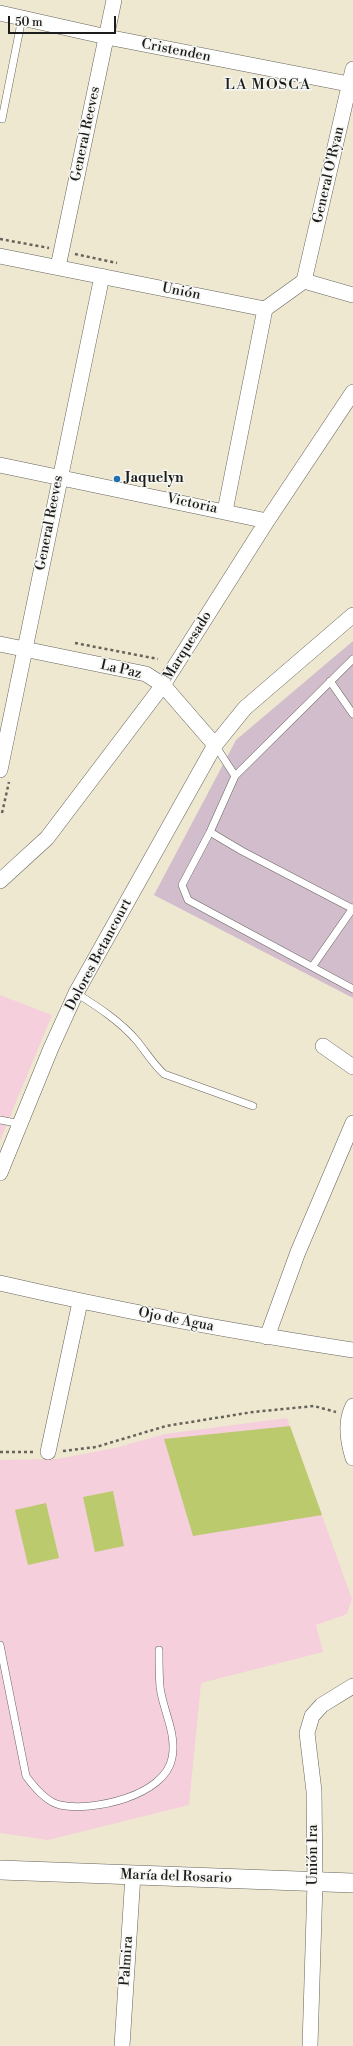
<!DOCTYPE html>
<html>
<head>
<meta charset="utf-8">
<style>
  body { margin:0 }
  #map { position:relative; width:353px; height:2046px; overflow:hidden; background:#eee8d1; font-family:"Libre Bodoni",serif }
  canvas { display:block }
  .scale { position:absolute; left:8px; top:16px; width:108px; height:18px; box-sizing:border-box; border:2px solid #1c1c1c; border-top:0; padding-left:5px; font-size:12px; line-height:14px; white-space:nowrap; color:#1c1c1c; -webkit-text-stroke:3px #f6f6f2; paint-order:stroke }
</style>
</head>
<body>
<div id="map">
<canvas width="353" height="2046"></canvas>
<div class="scale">50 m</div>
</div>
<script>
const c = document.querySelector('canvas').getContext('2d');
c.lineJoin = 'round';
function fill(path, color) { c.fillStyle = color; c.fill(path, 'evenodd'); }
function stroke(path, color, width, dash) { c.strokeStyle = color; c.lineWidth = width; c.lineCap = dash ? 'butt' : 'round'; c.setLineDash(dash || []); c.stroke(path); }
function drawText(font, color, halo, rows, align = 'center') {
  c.font = font + ' "Libre Bodoni",serif'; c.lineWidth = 3; c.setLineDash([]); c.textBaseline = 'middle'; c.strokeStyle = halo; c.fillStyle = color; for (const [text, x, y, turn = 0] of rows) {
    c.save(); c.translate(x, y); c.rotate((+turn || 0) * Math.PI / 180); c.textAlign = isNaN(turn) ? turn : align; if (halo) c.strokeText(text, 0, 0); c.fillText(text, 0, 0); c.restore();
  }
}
const built = new Path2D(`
  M0 995 52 1015 0 1141Z
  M287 1418 352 1599 347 1614 316 1625 323 1652 201 1683 189 1805 48 1840 0 1833V1460L57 1459 115 1448 165 1434Z`);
const industrial = new Path2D(`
  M353 641V998L154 895 236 740Z`);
const green = new Path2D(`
  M290 1426 322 1515 193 1536 164 1439Z
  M113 1491 124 1546 95 1552 83 1497Z
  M46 1503 59 1558 28 1565 15 1510Z`);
const path = new Path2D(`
  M0 239 49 248
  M75 254 117 263
  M75 643 158 659
  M2 813 9 782
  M63 1451 96 1447 166 1426 253 1412 314 1406 336 1412
  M0 1452H34`);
const service = new Path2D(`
  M2 119 22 18
  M330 681 353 714
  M215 745 235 776 210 832 242 851 353 909
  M235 776 353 659
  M210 832 182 885 188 900 353 989
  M312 967 353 908
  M76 993C98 1007 120 1021 137 1041 146 1052 153 1064 164 1074L253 1106
  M0 1120 21 1124
  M0 1645 26 1776C34 1787 46 1802 60 1805 92 1812 165 1796 172 1758 177 1733 163 1711 160 1687 159 1675 159 1662 159 1650`);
const minor = new Path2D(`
  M0 13 107 37 353 85
  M0 256 265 309 304 281
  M58 267 114 0
  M304 281 353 69
  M304 281 353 295
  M0 465 267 521
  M225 511 265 309
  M0 644 146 674 163 685 215 745
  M0 770 102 276
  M0 881 47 838 163 685 267 521 353 392
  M323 1046 353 1067
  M0 1173 51 1048 76 993 215 745 245 708 353 615
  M0 1283C117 1310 235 1332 353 1350
  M267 1337 298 1252 353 1123
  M353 1406C345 1421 348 1442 353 1458
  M48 1452 80 1302
  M122 2046 133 1875
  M310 2046 315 1883 314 1791 307 1733 312 1716 322 1705 353 1686`);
const tertiary = new Path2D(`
  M0 1870 353 1883`);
const markers = [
  [117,479,4,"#1f6fb2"]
];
const streetNames = [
  ["Cristenden",176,51,11],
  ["General Reeves",86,134,-78],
  ["General O'Ryan",329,175,-77],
  ["Unión",181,292,11],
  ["Victoria",192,504,12],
  ["General Reeves",50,523,-79],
  ["Marquesado",188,646,-58],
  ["La Paz",121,670,13],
  ["Dolores Betancourt",99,955,-62],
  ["Ojo de Agua",176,1320,11],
  ["Unión 1ra",314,1855,-90],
  ["María del Rosario",176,1877,2],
  ["Palmira",127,1961,-86]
];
const poiNames = [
  ["Jaquelyn",125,479]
];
const neighbourhoodNames = [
  ["LA MOSCA",268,85]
];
fill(built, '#f5cfdb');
fill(industrial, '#d1bdcc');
fill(green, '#baca6d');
stroke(service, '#66635b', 8);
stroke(minor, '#66635b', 16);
stroke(tertiary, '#66635b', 20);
stroke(path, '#66635b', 2.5, [3, 3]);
stroke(service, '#fff', 7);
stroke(minor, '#fff', 15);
stroke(tertiary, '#fff', 19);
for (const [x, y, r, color] of markers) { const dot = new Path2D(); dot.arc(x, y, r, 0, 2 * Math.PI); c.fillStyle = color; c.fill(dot); stroke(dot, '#f6f6f2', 1.5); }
drawText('14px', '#1c1c1c', '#f6f6f2', streetNames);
drawText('bold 14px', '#1c1c1c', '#f6f6f2', poiNames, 'left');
c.letterSpacing = '1px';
drawText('15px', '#1c1c1c', '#f6f6f2', neighbourhoodNames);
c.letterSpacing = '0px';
</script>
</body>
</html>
